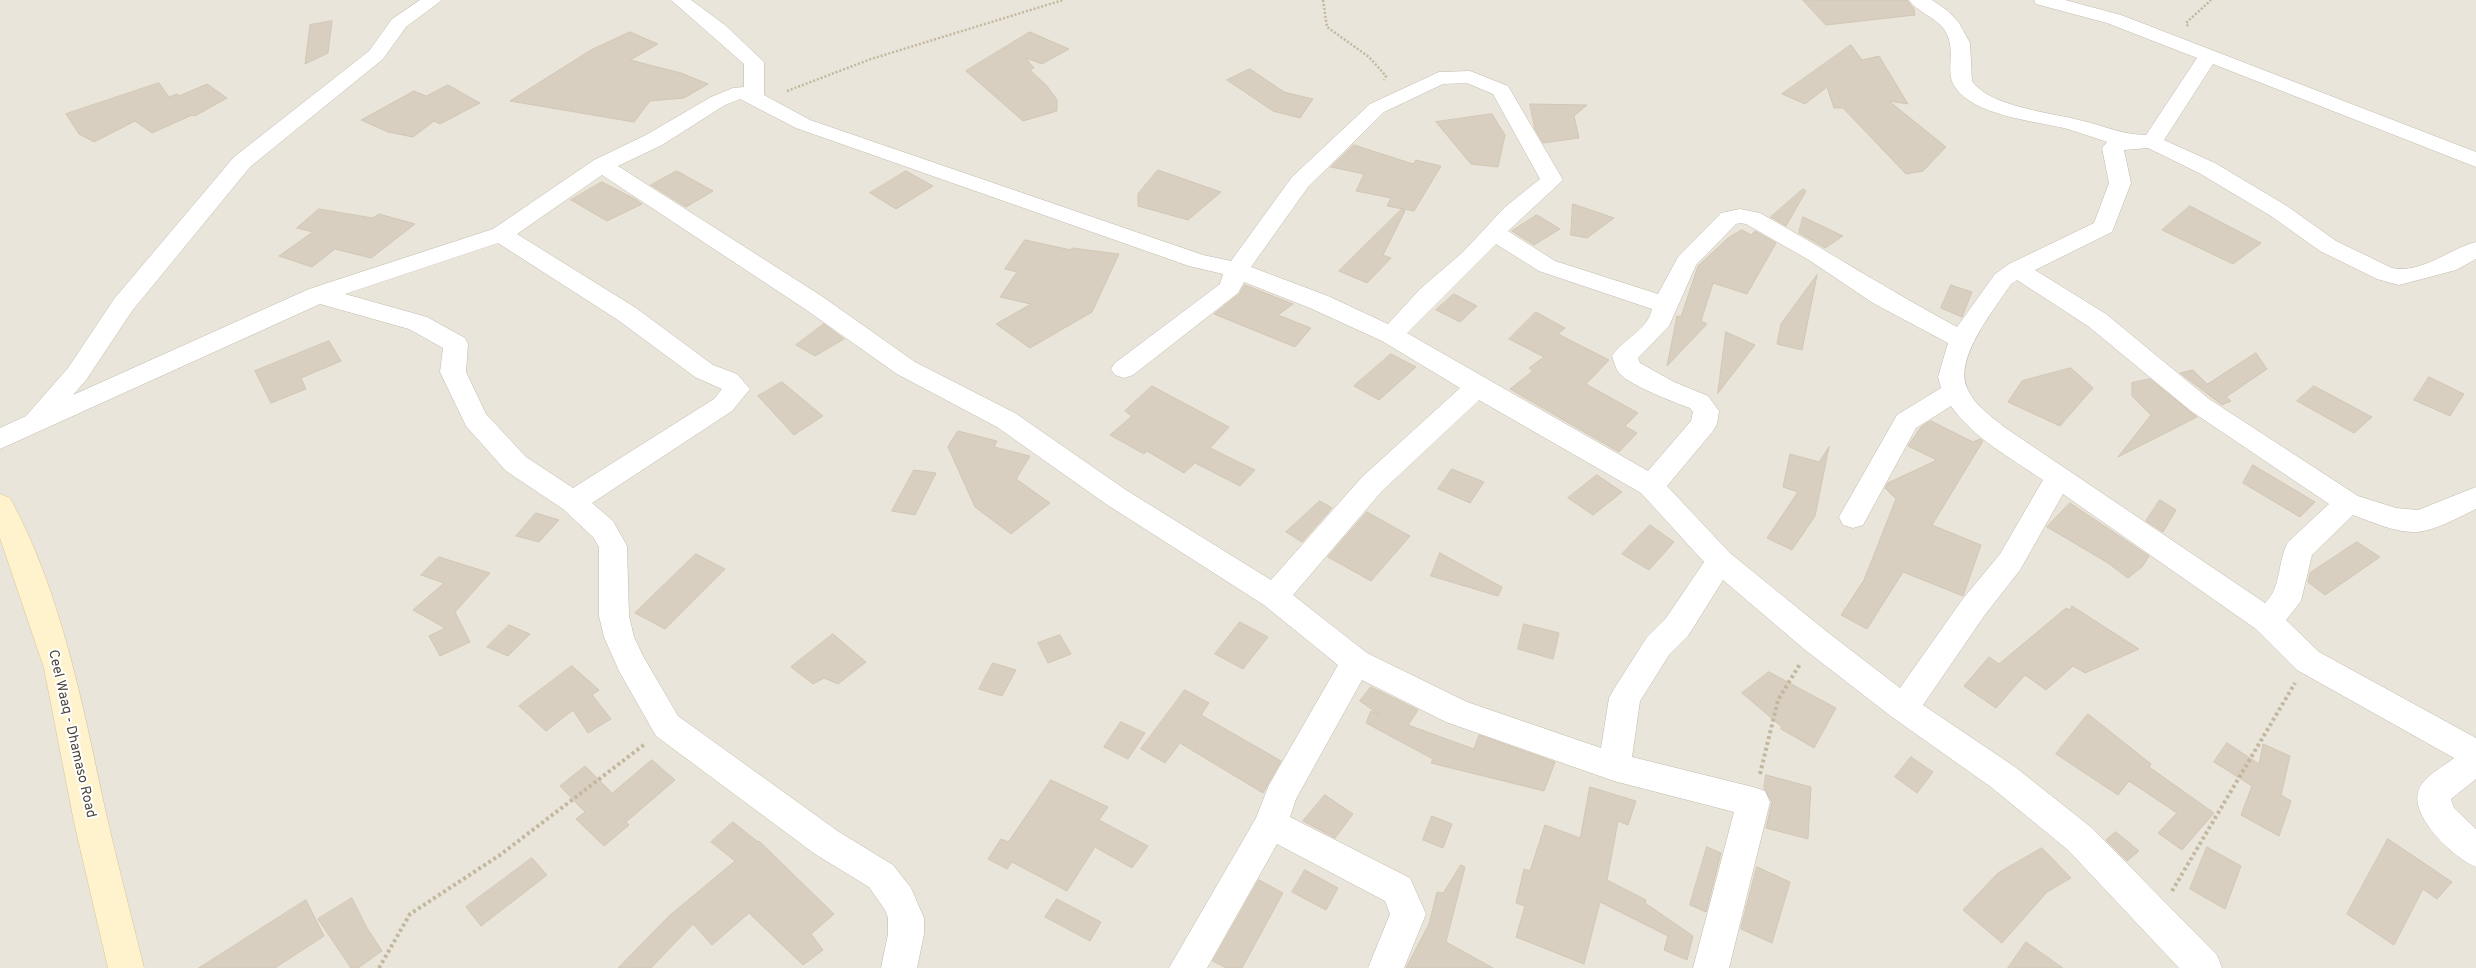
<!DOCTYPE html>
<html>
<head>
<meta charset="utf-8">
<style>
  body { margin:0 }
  canvas { display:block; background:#f6f3ec }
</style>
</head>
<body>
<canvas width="2476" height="968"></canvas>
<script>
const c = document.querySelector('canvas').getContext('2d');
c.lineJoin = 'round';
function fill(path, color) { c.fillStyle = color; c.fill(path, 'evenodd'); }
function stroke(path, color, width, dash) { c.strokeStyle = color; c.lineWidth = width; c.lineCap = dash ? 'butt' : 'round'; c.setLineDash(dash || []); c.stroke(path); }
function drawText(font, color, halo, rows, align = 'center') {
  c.font = font + ' Overpass,sans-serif'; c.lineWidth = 4; c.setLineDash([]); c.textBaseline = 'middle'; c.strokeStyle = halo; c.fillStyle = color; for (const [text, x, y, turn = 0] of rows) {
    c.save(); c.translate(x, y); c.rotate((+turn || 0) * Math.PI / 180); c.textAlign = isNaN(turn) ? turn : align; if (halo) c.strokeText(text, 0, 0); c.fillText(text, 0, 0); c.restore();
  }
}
const residential = new Path2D(`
  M0 0H2476V968H0Z`);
const building = new Path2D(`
  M1803 0H1907L1914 9 1915 15 1826 25Z
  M332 21 328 53 305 64 310 25Z
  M630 32 658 44 630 60 681 73 708 84 684 98 650 101 634 122 510 101 591 50Z
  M1030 32 1069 49 1042 64 1026 58 1034 68 1030 70 1047 86 1057 100V111L1023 121 966 71Z
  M1851 45 1862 60 1879 56 1908 104 1889 101 1946 147 1923 171 1906 174 1843 108H1834L1827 87 1805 104 1782 94Z
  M1250 69 1284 92 1313 99 1300 118 1273 111 1227 80Z
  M159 83 169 97 177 94 179 96 207 84 227 98 195 116 192 115 152 133 135 121 94 142 79 134 66 114Z
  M448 85 480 103 440 124 434 121 413 137 388 132 361 120 414 91 426 96Z
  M1530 104 1587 105 1574 116 1579 138 1543 143 1535 129Z
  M1492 114 1505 135 1498 167 1471 164 1436 122Z
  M1354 145 1413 164 1416 160 1441 166 1414 211 1387 206 1391 198 1356 191 1364 174 1331 167Z
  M1158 170 1221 192 1188 220 1138 206V194Z
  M677 171 713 191 686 207 651 185Z
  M906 171 933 186 896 209 870 193Z
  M602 182 635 199 642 204 607 221 571 200Z
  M1803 189 1806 191 1786 226 1771 217Z
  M1573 204 1614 218 1587 238 1571 235Z
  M2190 206 2261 243 2233 264 2162 230Z
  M319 209 373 218 379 214 415 224 371 258 335 249 312 267 279 256 313 232 297 228Z
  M1402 209 1405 211 1383 255 1391 258 1367 283 1339 271Z
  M1537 215 1560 229 1534 245 1512 231Z
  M1803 217 1843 236 1825 248 1799 233Z
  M1742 230 1751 235 1755 231 1776 243 1747 294 1713 283 1701 321 1707 324 1667 366 1677 316 1681 317 1698 266 1728 238Z
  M1025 240 1071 250 1072 248 1119 254 1092 312 1030 348 996 324 1031 304 1000 297 1017 272 1005 269Z
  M1817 275 1802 350 1777 344 1781 324Z
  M1245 285 1293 304 1278 315 1311 328 1295 347 1214 314 1239 294Z
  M1951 285 1972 292 1962 317 1941 308Z
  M1454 294 1477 306 1460 322 1436 310Z
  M1536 312 1565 328 1558 334 1609 360 1586 384 1638 413 1625 426 1637 433 1619 452 1510 389 1533 371 1529 368 1544 357 1509 339Z
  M824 324 844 339 815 356 796 345Z
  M1726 332 1755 345 1718 393Z
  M329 341 341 361 301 378 306 389 271 403 255 371Z
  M2256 353 2267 369 2226 397 2231 401 2222 405 2180 373 2193 370 2207 384Z
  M1391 354 1416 367 1379 400 1354 386Z
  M2071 368 2093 388 2060 426 2008 402 2022 381Z
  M2429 377 2464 394 2450 416 2414 400Z
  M2150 379 2197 417 2118 457 2151 415 2132 396V383Z
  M782 382 823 416 794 435 758 396Z
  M1152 386 1229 427 1210 448 1255 470 1240 486 1195 463 1184 473 1147 451 1144 454 1110 435 1132 416 1125 411Z
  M2314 386 2372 417 2354 433 2297 401Z
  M1931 421 1973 442 1980 439 1983 441 1932 525 1981 545 1963 596 1903 572 1867 629 1841 615 1864 580 1896 499 1885 488 1888 483 1937 460 1908 446 1921 427Z
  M958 431 997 441 994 447 1030 456 1016 479 1050 503 1011 534 975 507 948 447Z
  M1829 447 1815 516 1792 550 1767 538 1798 492 1783 487 1790 454 1819 462Z
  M2253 465 2315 502 2300 517 2243 483Z
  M1452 469 1484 482 1470 503 1438 489Z
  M914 470 936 473 915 515 892 511Z
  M1597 475 1622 492 1593 515 1568 498Z
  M2160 500 2176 510 2163 532 2146 521Z
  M1320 501 1332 508 1302 542 1286 532Z
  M2070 503 2149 556 2142 567 2128 578 2108 563 2047 527Z
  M1367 512 1410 536 1371 581 1328 557Z
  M536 513 559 520 539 542 516 536Z
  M1650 525 1674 542 1649 570 1622 554Z
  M2357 542 2380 557 2325 595 2308 582 2310 573Z
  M1440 553 1502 587 1498 596 1431 576Z
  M696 554 725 569 665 629 635 613Z
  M439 557 490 573 455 612 470 642 440 656 429 636 445 628 413 610 444 583 421 575Z
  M2072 606 2139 649 2085 673 2073 666 2046 690 2025 675 1996 708 1964 686 1989 657 1999 664 2066 608 2070 610Z
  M1240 622 1268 637 1243 669 1215 654Z
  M1524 624 1559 633 1553 659 1518 649Z
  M509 625 530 634 508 656 487 647Z
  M833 634 866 662 838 684 824 678 813 684 791 667Z
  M1060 635 1071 654 1048 663 1038 643Z
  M993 663 1016 670 1002 696 979 689Z
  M572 666 599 690 592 695 611 719 588 733 573 710 546 731 519 706Z
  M1769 672 1836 708 1814 748 1781 729 1782 727 1742 693Z
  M1371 687 1418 710 1408 725 1474 749 1479 735 1555 762 1544 791 1431 763 1433 759 1366 723 1371 711 1380 715 1360 701Z
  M1185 690 1209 703 1201 715 1281 761 1263 793 1180 743 1165 763 1141 749Z
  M2088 714 2151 764 2149 767 2214 813 2182 850 2158 833 2177 813 2129 781 2118 795 2056 754Z
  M1121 722 1145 733 1128 759 1104 747Z
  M2227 743 2259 764 2263 744 2290 756 2281 795 2291 801 2279 836 2241 815 2252 786 2214 762Z
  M1911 757 1933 772 1917 793 1895 777Z
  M652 760 675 780 626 822 629 825 604 846 576 819 585 812 560 786 585 766 612 793Z
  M1766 775 1811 787 1808 839 1766 828 1772 802 1764 789Z
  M1051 780 1108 807 1099 820 1148 846 1132 868 1095 847 1067 891 1012 862 1007 869 988 859 1001 839 1008 842Z
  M1590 787 1636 801 1628 825 1618 821 1607 880 1646 900 1645 903 1693 936 1687 960 1664 950 1668 936 1600 902 1584 964 1516 937 1525 906 1516 903 1524 869 1530 871 1545 825 1580 838Z
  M1325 795 1353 814 1335 838 1303 821Z
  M1432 816 1452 824 1443 848 1423 840Z
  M733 822 758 842 759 841 834 914 811 934 823 950 803 965 749 913 712 945 693 924 651 968H618L669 916 735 861 711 842Z
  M2116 832 2139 851 2127 861 2106 840Z
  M2388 839 2452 882 2437 899 2423 889 2394 945 2347 914Z
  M1707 847 1721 853 1706 912 1690 905Z
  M2207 847 2241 866 2225 909 2190 889Z
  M2042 848 2071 878 2047 892 2002 943 1963 910 1998 873Z
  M532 858 547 875 481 926 466 907Z
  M1461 865 1465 867 1446 942 1493 968H1406L1429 924 1437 892 1443 893Z
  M1757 867 1790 882 1772 943 1741 929Z
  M1305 870 1338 888 1326 910 1292 892Z
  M1259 880 1283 893 1242 968H1226L1213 961Z
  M352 898 367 928 382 951 358 968H351L318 919Z
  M1057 899 1101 922 1090 941 1045 917Z
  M306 900 324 936 275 968H199Z
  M2026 942 2063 968H2008Z`);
const pathFar1 = new Path2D(`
  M1323 0 1327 27 1369 57 1386 76 1384 80
  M2188 26 2186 23 2211 0
  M787 91 871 59 1063 0`);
const path = new Path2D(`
  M1760 774 1778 700 1800 664
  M2172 891 2295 683
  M379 968 410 914 500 855 645 744`);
const minor = new Path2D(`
  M420 0H442L406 27 383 59 250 167 132 311 86 380 73 395 309 289 493 229 594 160 646 135 711 97 733 88 744 87V64L671 0H691L725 25 764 62V95L810 120 1203 255 1231 261 1292 177 1370 104 1439 72 1470 71 1508 86 1563 180 1508 231 1555 261 1658 294 1678 257 1721 213 1740 209 1760 213C1826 250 1890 291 1957 327L1995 274 2009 264 2094 223 2109 183 2102 148 2107 142C2093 137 2078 132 2064 128 2033 121 1973 115 1955 87 1944 71 1958 50 1944 29 1934 16 1917 12 1909 0H1932L1948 11 1959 23 1970 43 1972 81C1989 107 2054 113 2083 121 2105 126 2123 135 2146 135L2197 58 2107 23 2036 4 2034 0H2065L2121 15 2476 152V167L2213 64 2164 140 2215 163 2287 206 2336 241 2392 268C2422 274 2449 249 2476 242V259L2456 270 2399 285 2377 279 2320 251 2271 216 2199 173 2148 148 2124 150 2131 183 2112 232 2035 270 2106 314 2209 399 2358 496 2396 508 2418 510 2476 487V509C2459 517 2437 530 2417 532 2395 533 2373 522 2353 515L2312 555 2301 601 2286 620 2319 652 2476 738V779L2451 799 2454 808 2476 829V867C2454 858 2411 818 2418 792 2422 777 2443 767 2454 758L2297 670 2256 629 2063 494 2020 570 1984 616 1923 705 2015 767 2092 828 2217 955 2222 968H2179L2068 850 1991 787 1892 717 1804 649 1723 580 1688 636 1669 655 1640 701 1632 757 1753 787 1765 791 1770 802 1729 968H1693L1734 812 1614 781 1446 722 1362 680 1296 799 1290 817 1410 878 1426 914 1404 968H1368L1390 914 1385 901 1277 844 1207 968H1169L1256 818 1269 785 1338 665 1264 605 1106 504 997 427 897 374 805 309 602 175 517 234 636 308 713 365 737 374 750 389 732 411 592 503 613 521 627 546 629 616 634 637 643 656 678 716 839 832 893 865 911 888 924 918V934L917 968H881L888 934V918L885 910 869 887 815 854 656 736 619 671 604 637 599 616V547L593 537 563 509 506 471 466 426 440 372 443 348 409 329 320 304 0 449V428L26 416 68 368 114 299 234 157 369 51 392 19ZM1467 83 1493 94 1540 179 1505 207 1463 252 1420 289 1388 324 1328 296 1251 267 1308 187 1384 112 1443 84ZM740 99 796 128 1189 266 1223 274 1220 284 1115 363 1111 369 1115 375 1124 378 1133 375 1238 293 1244 282 1310 308 1382 341 1460 388 1362 477 1271 580 1126 490 1015 413 915 362 823 297 618 166 662 145 725 105ZM1740 223 1746 224 1809 260 1873 303 1948 343 1938 377 1941 388 1897 415 1839 517 1843 525 1853 528 1863 525 1916 428 1951 406C1973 438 2011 458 2043 480L2000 554 1962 600 1900 688 1826 631 1730 553 1667 486 1713 431 1717 424 1719 411 1708 396 1674 382 1640 363 1638 358 1669 326 1696 265 1736 224ZM498 243 618 320 695 377 722 389 714 399 573 488 526 457 486 414 466 372 468 344 465 338 427 317 345 294ZM1496 244 1539 271 1652 309C1648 330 1623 339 1612 356 1614 362 1616 370 1620 374 1632 386 1673 402 1690 408L1693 412 1691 421 1648 471 1407 333ZM2017 280 2088 326 2191 411 2329 504 2288 542C2277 562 2282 587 2265 603L2004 427C1991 416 1974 405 1967 388 1954 357 1995 309 2011 284ZM1479 400 1641 493 1704 562 1666 618 1647 637 1614 689 1609 698 1601 748 1467 702 1367 653 1293 595 1382 491Z`);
const secondary = new Path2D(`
  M0 494 10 498C61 591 83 706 105 809 117 862 131 915 144 968H108L74 822 44 668 0 538Z`);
const streetNames = [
  ["Ceel Waaq - Dhamaso Road",71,734,77]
];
fill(residential, '#eae5da');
fill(building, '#d8cfc1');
stroke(building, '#d3c7b4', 1);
stroke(minor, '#c2bbae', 1);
stroke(secondary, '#d6c79b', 1);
stroke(pathFar1, '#c4b79f', 2.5, [2, 2]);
stroke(path, '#c4b79f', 4, [3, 3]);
fill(minor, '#fff');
fill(secondary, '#fff3cd');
drawText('14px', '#4b4439', '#fff', streetNames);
</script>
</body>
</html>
